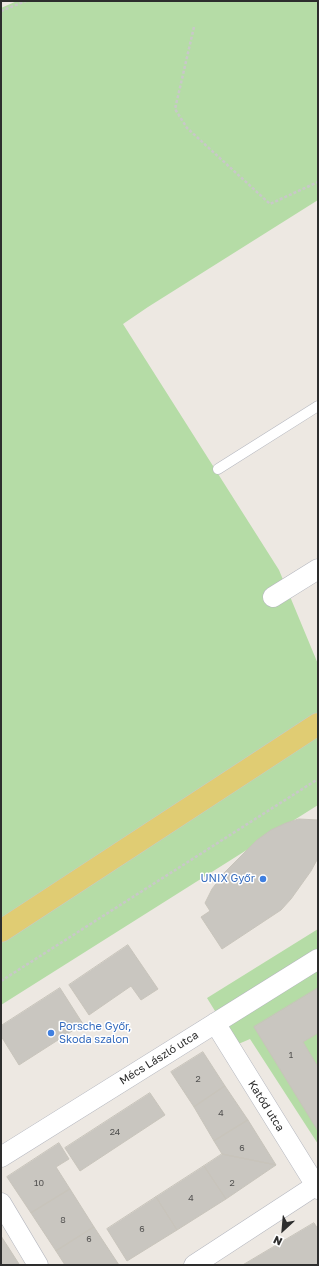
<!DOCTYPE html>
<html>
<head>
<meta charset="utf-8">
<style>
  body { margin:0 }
  #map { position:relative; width:319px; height:1266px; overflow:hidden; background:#ede8e2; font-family:"Golos Text",sans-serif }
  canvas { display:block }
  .frame { position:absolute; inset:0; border:2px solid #2d2d2d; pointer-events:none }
  .north { position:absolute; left:263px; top:1210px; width:40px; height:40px; -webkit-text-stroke:3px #fff; paint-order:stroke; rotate:206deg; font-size:11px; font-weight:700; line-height:16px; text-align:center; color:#2d2d2d }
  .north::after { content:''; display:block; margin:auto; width:14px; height:18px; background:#2d2d2d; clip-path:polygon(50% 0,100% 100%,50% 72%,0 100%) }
</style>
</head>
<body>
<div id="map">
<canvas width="319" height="1266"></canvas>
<div class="frame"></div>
<div class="north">N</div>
</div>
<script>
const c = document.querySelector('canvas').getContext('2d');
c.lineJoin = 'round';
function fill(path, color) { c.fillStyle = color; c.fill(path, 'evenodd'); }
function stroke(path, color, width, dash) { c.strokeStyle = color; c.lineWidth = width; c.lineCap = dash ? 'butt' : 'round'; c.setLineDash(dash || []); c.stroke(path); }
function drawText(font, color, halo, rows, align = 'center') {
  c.font = font + ' "Golos Text",sans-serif'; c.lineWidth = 3; c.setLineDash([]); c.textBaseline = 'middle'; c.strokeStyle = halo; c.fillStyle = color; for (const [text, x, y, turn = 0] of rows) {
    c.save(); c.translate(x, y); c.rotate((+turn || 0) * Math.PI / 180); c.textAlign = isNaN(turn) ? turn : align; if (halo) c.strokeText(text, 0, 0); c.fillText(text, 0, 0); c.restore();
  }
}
const green = new Path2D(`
  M17 1H318V200L148 307 123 324 279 570 318 664V805L1 1005V8Z
  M318 929V1144L250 1039 236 1045 207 998Z`);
const building = new Path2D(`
  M299 819 318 820V858L311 871 291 899 281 910 222 949 201 917 210 911 205 903 212 889 225 872 257 840 271 830 286 823Z
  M128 945 158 989 141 1000 131 986 89 1015 69 985Z
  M60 988 83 1024 19 1065 1 1036V1026Z
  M318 988V1033L303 1042 318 1067V1131L254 1027Z
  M203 1052 225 1086 194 1107 171 1072Z
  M225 1086 248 1120 214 1141 194 1107Z
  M150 1093 165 1115 80 1171 65 1148Z
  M248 1120 276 1165 222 1154 214 1141Z
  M59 1143 69 1159 56 1167 70 1189 31 1213 7 1177Z
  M222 1154 276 1165 226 1199 204 1166Z
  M204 1166 226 1199 177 1230 156 1197Z
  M70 1189 94 1227 56 1251 31 1213Z
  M156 1197 177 1230 127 1261 107 1229Z
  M314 1223 318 1229V1265H243Z
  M94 1227 119 1265H65L56 1251Z
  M1 1236 19 1264 18 1265H1Z`);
const path = new Path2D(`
  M1 11 26 1
  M194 27 175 109 187 128 270 204 318 182
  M1 981 318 779`);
const lane = new Path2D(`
  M218 469 318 406`);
const street = new Path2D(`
  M273 597 318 569
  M215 1023 318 1189
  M1 1157 318 959
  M1 1203 38 1265
  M194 1265 318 1184`);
const primary = new Path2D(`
  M1 931 318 724`);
const markers = [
  [263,879,4,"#3f7fe0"],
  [51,1033,4,"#3f7fe0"]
];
const numberNames = [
  ["1",291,1055],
  ["2",198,1079],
  ["4",221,1113],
  ["24",115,1132],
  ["6",242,1148],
  ["10",39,1183],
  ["2",232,1183],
  ["4",191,1198],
  ["8",63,1220],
  ["6",142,1229],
  ["6",89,1239]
];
const shopNames = [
  ["UNIX Győr",255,879],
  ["Porsche Győr,",59,1027,"left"],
  ["Skoda szalon",59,1040,"left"]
];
const streetNames = [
  ["Mécs László utca",159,1058,-32],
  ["Katód utca",266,1106,58]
];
fill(green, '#b5dca6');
fill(building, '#c9c6c0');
stroke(building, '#c8c4bb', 1);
stroke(lane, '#b5b7bf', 11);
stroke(street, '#b5b7bf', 21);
stroke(primary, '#c8c8c8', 23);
stroke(path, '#c8c8c8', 2.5, [3, 2]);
stroke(lane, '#fff', 10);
stroke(street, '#fff', 20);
stroke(primary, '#e0cc73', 22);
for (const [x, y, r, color] of markers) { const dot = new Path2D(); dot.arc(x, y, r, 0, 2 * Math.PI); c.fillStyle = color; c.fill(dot); stroke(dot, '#fff', 1.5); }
drawText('9px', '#545352', null, numberNames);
drawText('11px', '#366cbe', '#fff', shopNames, 'right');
drawText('11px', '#2d2d2d', '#fff', streetNames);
</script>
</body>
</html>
